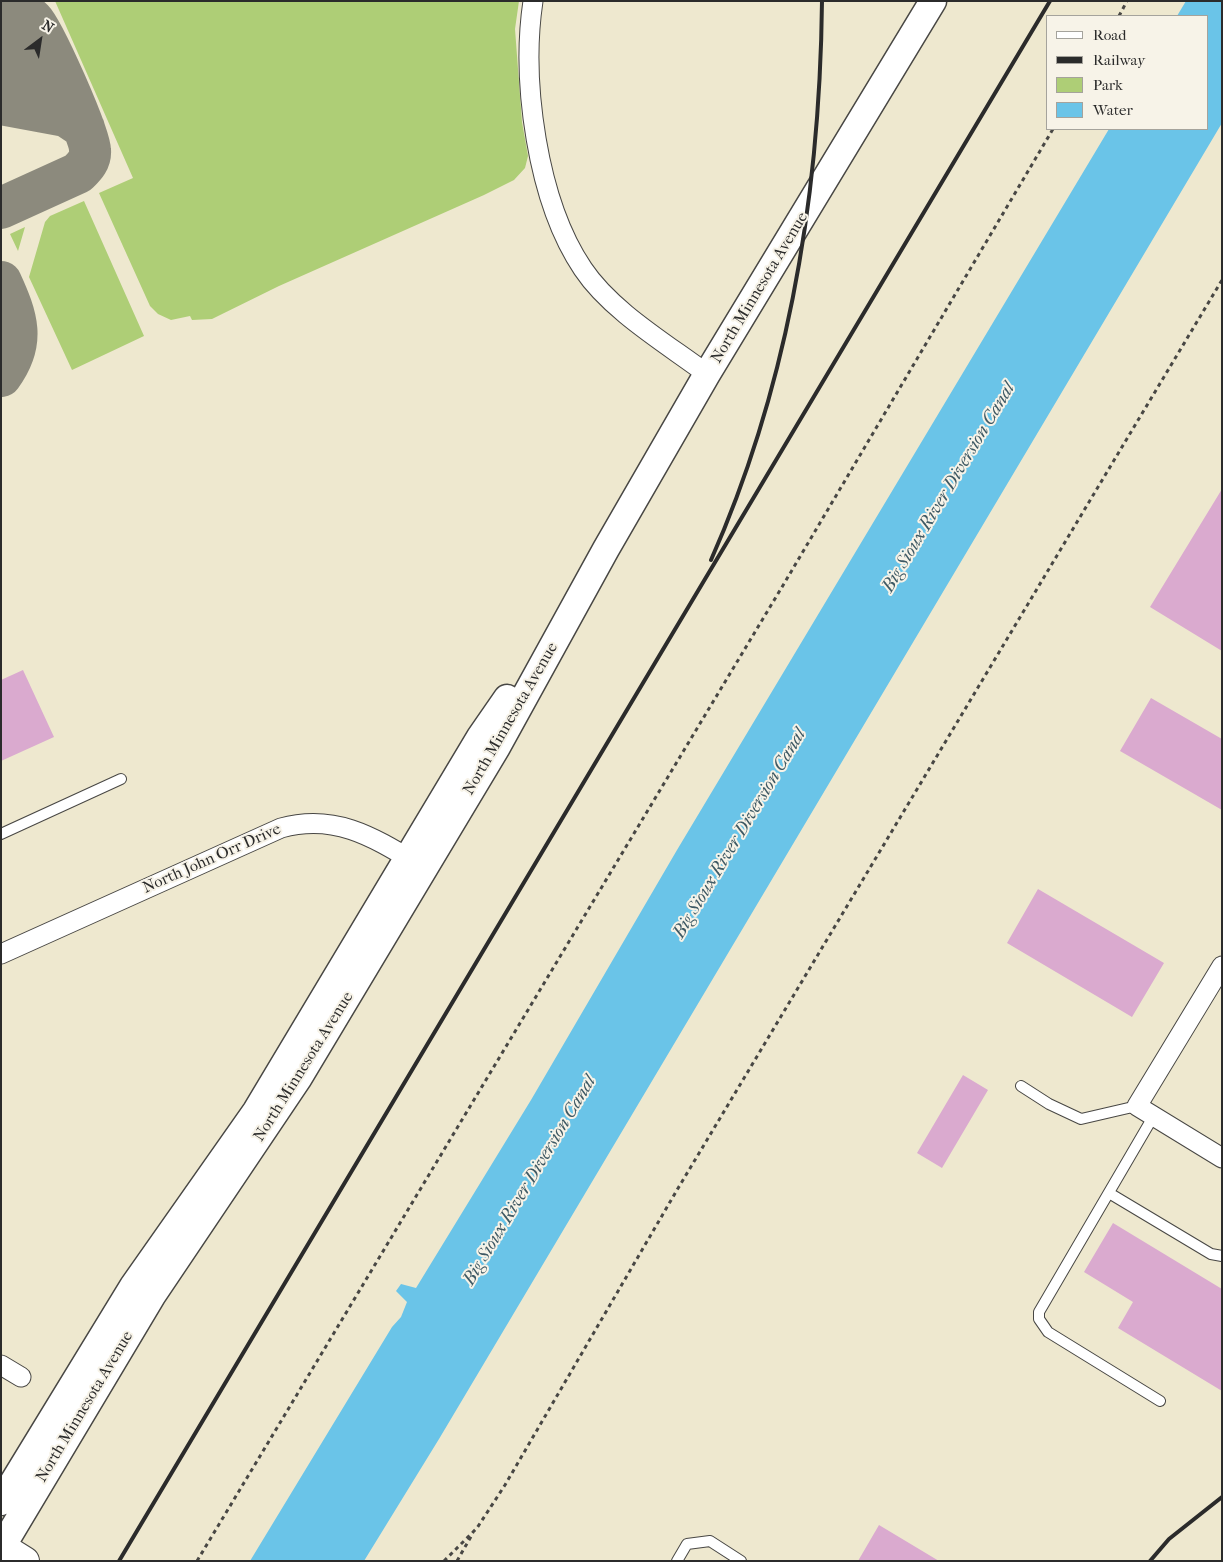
<!DOCTYPE html>
<html>
<head>
<meta charset="utf-8">
<style>
  body { margin:0 }
  #map { position:relative; width:1223px; height:1562px; overflow:hidden; background:#eee8cf; font-family:"IM FELL French Canon",serif }
  canvas { display:block }
  .frame { position:absolute; inset:0; border:2px solid #2b2b2b; pointer-events:none }
  .legend { position:absolute; left:1046px; top:15px; width:162px; height:115px; box-sizing:border-box; background:#f7f3e8; border:1px solid #a5a39c; margin:0; padding:6px 9px; list-style:none; font-size:15px; color:#2b2b2b }
  .legend li { display:flex; align-items:center; gap:10px; height:25px }
  .legend b { width:25px; border:1px solid #a5a39c }
  .north { position:absolute; left:15px; top:15px; width:50px; height:50px; -webkit-text-stroke:4px #f7f3e8; paint-order:stroke; rotate:31deg; font-size:14px; font-weight:700; line-height:20px; text-align:center; color:#2b2b2b }
  .north::after { content:''; display:block; margin:auto; width:18px; height:22px; background:#2b2b2b; clip-path:polygon(50% 0,100% 100%,50% 72%,0 100%) }
</style>
</head>
<body>
<div id="map">
<canvas width="1223" height="1562"></canvas>
<div class="frame"></div>
<ul class="legend">
<li><b style="height:6px;background:#fff"></b>Road</li>
<li><b style="height:6px;background:#2b2b2b"></b>Railway</li>
<li><b style="height:14px;background:#aece76"></b>Park</li>
<li><b style="height:14px;background:#6ac4e8"></b>Water</li>
</ul>
<div class="north">N</div>
</div>
<script>
const c = document.querySelector('canvas').getContext('2d');
c.lineJoin = 'round';
function fill(path, color) { c.fillStyle = color; c.fill(path, 'evenodd'); }
function stroke(path, color, width, dash) { c.strokeStyle = color; c.lineWidth = width; c.lineCap = dash ? 'butt' : 'round'; c.setLineDash(dash || []); c.stroke(path); }
function drawText(font, color, halo, rows, align = 'center') {
  c.font = font + ' "IM FELL French Canon",serif'; c.lineWidth = 4; c.setLineDash([]); c.textBaseline = 'middle'; c.strokeStyle = halo; c.fillStyle = color; for (const [text, x, y, turn = 0] of rows) {
    c.save(); c.translate(x, y); c.rotate((+turn || 0) * Math.PI / 180); c.textAlign = isNaN(turn) ? turn : align; if (halo) c.strokeText(text, 0, 0); c.fillText(text, 0, 0); c.restore();
  }
}
const green = new Path2D(`
  M55 1H519L515 29 522 122 528 156 525 168 514 180 484 195 279 286 212 319 192 320 190 316 171 320 158 314 150 306 99 193 133 178Z
  M84 201 144 336 72 370 29 277 45 222 50 216Z
  M25 227 18 251 10 234Z`);
const water = new Path2D(`
  M1186 1H1222V123L439 1439 364 1561H250L392 1327 401 1317 407 1302 396 1291 401 1284 416 1288 531 1100 677 850 1109 129H1207V16H1177Z`);
const taxiway = new Path2D(`
  M1 8C13 10 24 11 33 20 44 31 90 135 90 150 91 160 85 166 78 173L1 208
  M1 39C27 44 35 44 55 62
  M1 73 56 84 72 100
  M1 104 66 116 84 128
  M1 282C17 317 26 342 1 376`);
const building = new Path2D(`
  M1222 489V651L1150 607Z
  M23 670 54 737 1 761V680Z
  M1151 698 1222 739V810L1120 751Z
  M1038 889 1164 963 1132 1017 1007 943Z
  M963 1075 988 1090 942 1168 917 1153Z
  M1113 1223 1222 1289V1391L1118 1328 1133 1302 1084 1272Z
  M879 1525 939 1561H858Z`);
const path = new Path2D(`
  M1119 16 1127 1
  M197 1561 785 582 1053 129
  M444 1561 477 1528 505 1485 677 1190 1222 280
  M457 1561 473 1533`);
const lane = new Path2D(`
  M1 834 121 779
  M1021 1086 1049 1104 1081 1119 1137 1106
  M1153 1117 1039 1312V1319L1048 1332 1160 1401
  M1109 1193 1211 1254 1222 1256
  M677 1561 687 1544 710 1541 741 1561`);
const street = new Path2D(`
  M533 1C521 81 537 201 583 269 611 311 667 344 707 374
  M1 954 281 828C335 813 373 837 418 864
  M1222 966 1137 1106 1222 1158
  M1 1365 21 1377`);
const secondary = new Path2D(`
  M1 1502 133 1286 256 1111 480 737 507 698
  M2 1547 152 1296 298 1079 497 747 606 549 707 374 933 1`);
const primary = new Path2D(`
  M1 1546 25 1561`);
const rail = new Path2D(`
  M711 560C789 384 820 193 822 1
  M119 1561 1050 1
  M1150 1561 1169 1539 1222 1497`);
const streetNames = [
  ["North Minnesota Avenue",760,288,-59],
  ["North Minnesota Avenue",511,719,-60],
  ["North John Orr Drive",212,859,-24],
  ["North Minnesota Avenue",304,1067,-58],
  ["North Minnesota Avenue",85,1407,-59]
];
const waterNames = [
  ["Big Sioux River Diversion Canal",949,488,-59],
  ["Big Sioux River Diversion Canal",740,834,-59],
  ["Big Sioux River Diversion Canal",530,1181,-59]
];
fill(green, '#aece76');
fill(water, '#6ac4e8');
stroke(taxiway, '#8c8a7d', 42);
fill(building, '#daaacf');
stroke(lane, '#484744', 12);
stroke(street, '#484744', 21);
stroke(secondary, '#484744', 29);
stroke(primary, '#484744', 30);
stroke(path, '#484744', 3, [4, 4]);
stroke(lane, '#fff', 10);
stroke(street, '#fff', 19);
stroke(secondary, '#fff', 26);
stroke(primary, '#fff', 28);
stroke(rail, '#2b2b2b', 4);
drawText('16px', '#2b2b2b', '#f7f3e8', streetNames);
drawText('italic 18px', '#3e5964', '#f7f3e8', waterNames);
</script>
</body>
</html>
